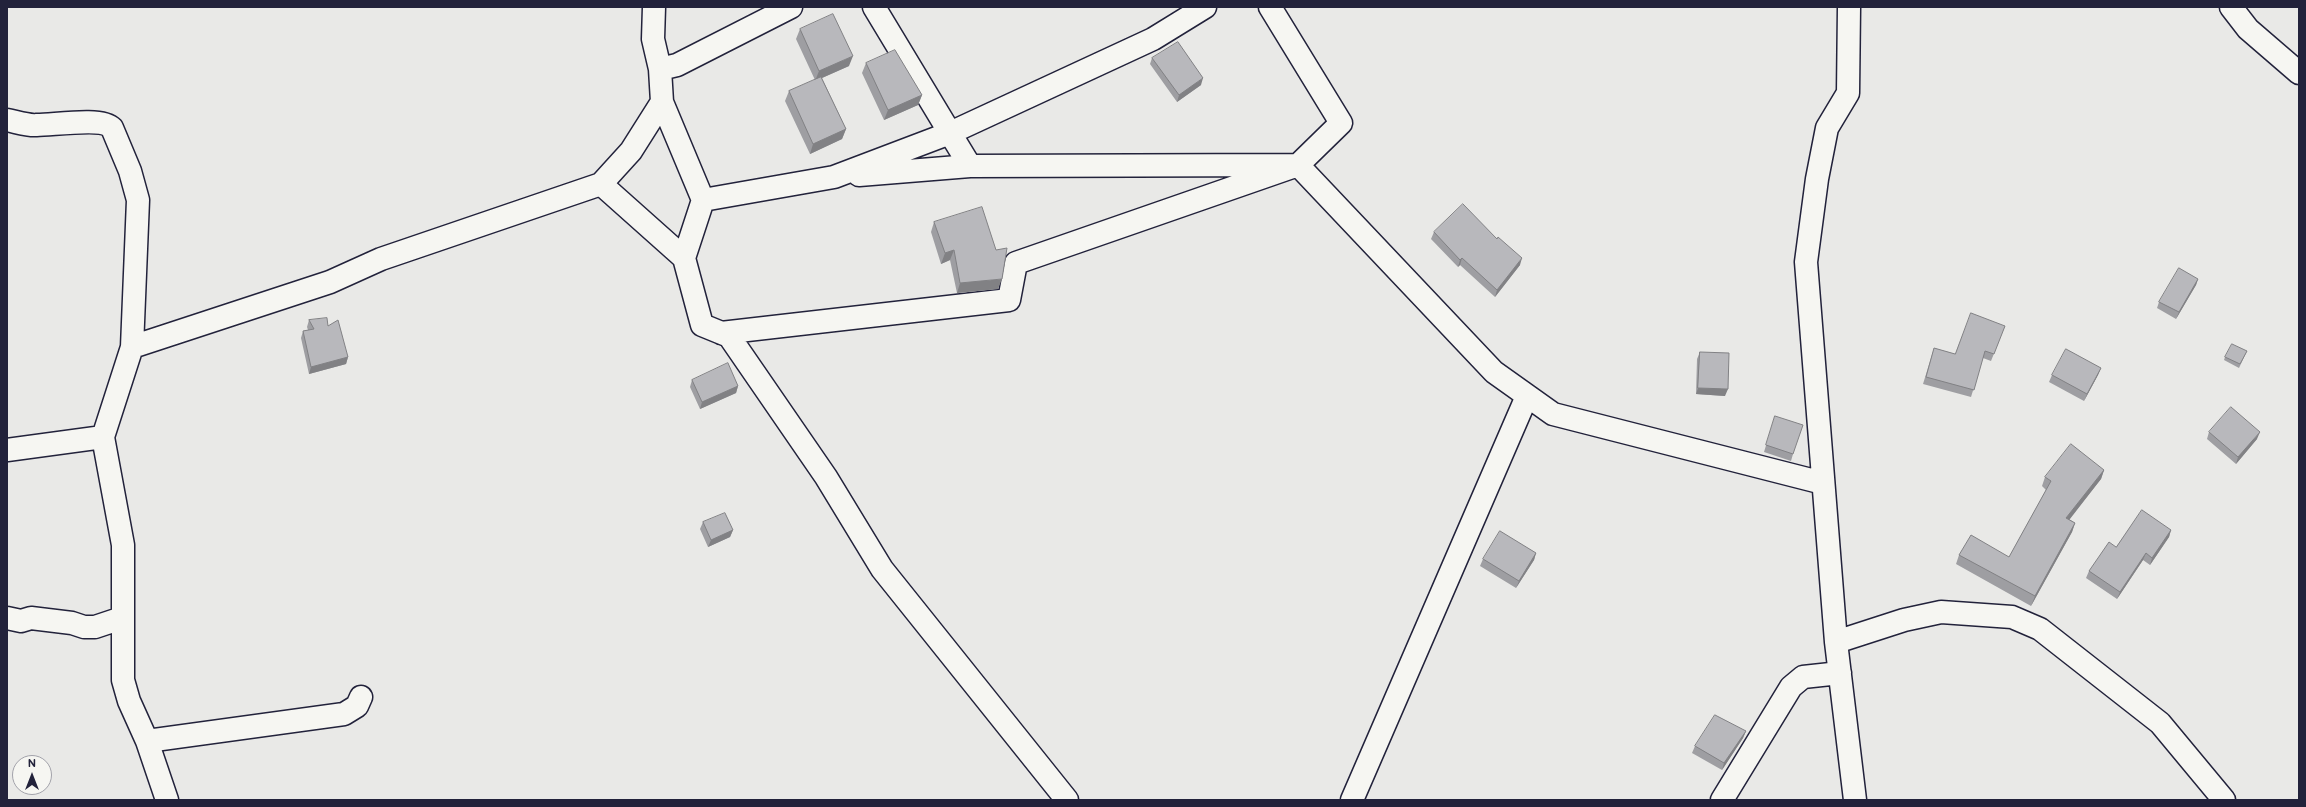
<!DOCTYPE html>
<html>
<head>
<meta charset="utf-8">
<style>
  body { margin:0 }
  #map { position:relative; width:2306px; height:807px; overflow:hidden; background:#e9e9e7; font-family:"Balsamiq Sans",sans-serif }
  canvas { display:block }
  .frame { position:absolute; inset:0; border:8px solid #22223b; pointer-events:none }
  .north { position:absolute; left:12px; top:755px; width:40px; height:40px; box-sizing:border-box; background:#f6f6f2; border:1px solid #a1a1a9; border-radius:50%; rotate:0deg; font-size:11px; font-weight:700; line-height:16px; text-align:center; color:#22223b }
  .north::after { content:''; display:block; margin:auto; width:14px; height:18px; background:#22223b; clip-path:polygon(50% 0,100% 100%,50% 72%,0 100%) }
</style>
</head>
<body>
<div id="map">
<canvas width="2306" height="807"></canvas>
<div class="frame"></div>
<div class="north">N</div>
</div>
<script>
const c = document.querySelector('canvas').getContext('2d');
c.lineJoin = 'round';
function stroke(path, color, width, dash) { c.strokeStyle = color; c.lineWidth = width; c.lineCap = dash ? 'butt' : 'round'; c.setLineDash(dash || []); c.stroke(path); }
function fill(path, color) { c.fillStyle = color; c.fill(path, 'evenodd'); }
const street = new Path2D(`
  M654 7 653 39 660 69 677 65 791 7
  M874 7 950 133 1153 39 1205 7
  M1849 7 1848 93 1827 128 1817 179 1806 262 1836 642 1855 800
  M2231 7 2248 29 2299 73
  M660 69 662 102 703 200 684 258 702 325 729 336 826 477 882 569 1067 800
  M7 120C17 122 28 126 37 125 54 125 102 117 112 128L130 171 138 200 132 347
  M859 175 970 166
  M601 184 631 151 662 102
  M703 200 834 177 950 133 970 166 1298 165 1341 123 1270 7
  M721 333 1009 300 1016 263 1298 165 1494 372 1553 414 1823 483
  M103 437 123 545V680L129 701 147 741 167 800
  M7 450 103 437 132 347 330 282 381 259 601 184 684 258
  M7 618 21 621 31 618 72 623 84 627H95L122 618
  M1836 642 1904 620 1941 612 2012 617 2040 629 2160 723 2224 800
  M147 741 344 714 357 706 361 697
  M1352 800 1527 396
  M1722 800 1791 687 1803 677 1840 673`);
const wall = new Path2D(`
  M800 29 849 66 822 78 846 129 842 139 810 154 785 101 789 91 815 80 796 39Z
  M1152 58 1201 85 1177 102 1150 64Z
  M866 63 922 95 918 105 884 120 862 73Z
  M934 222 998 289 957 293 950 260 941 264 931 232Z
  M1434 232 1497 239 1520 265 1495 297 1460 265 1458 267 1431 239Z
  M2198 279 2196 285 2176 319 2157 308 2159 302Z
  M309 320 328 326 348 357 346 364 309 374 301 338 303 331 308 330 307 327Z
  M2005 326 1991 361 1983 358 1971 397 1923 384 1934 348 1955 354Z
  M2247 351 2239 368 2224 360 2225 357Z
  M1700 352 1725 396 1696 394 1697 359Z
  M2101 368 2098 375 2084 401 2049 382 2052 375Z
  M692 380 738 386 736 393 700 409 690 387Z
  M1775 416 1793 454 1791 461 1764 452Z
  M2209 432 2257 439 2236 464 2207 439Z
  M2104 470 2101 479 2069 519 2075 523 2072 532 2031 606 1956 564 1959 555 2009 557 2046 490 2042 486 2045 477Z
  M703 522 733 530 730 537 708 547 700 529Z
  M2171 530 2169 537 2150 565 2143 560 2117 599 2086 578 2089 571 2116 547Z
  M1536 553 1534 560 1516 588 1480 566 1483 559Z
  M1746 731 1743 738 1722 770 1692 753 1695 746Z`);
const shadedWall = new Path2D(`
  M853 56 849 66 815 81 819 71Z
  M1203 78 1201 85 1177 102 1179 95Z
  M922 95 918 105 884 120 888 110Z
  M846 129 842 139 810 154 813 144Z
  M954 250 950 260 941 264 945 253Z
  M1462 258 1460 265 1458 267 1460 260Z
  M1522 258 1520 265 1495 297 1497 290Z
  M1002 279 998 289 957 293 960 283Z
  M2198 279 2196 285 2176 319 2179 312Z
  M348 357 346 364 309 374 311 367Z
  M2101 368 2098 375 2084 401 2087 394Z
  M738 386 736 393 700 409 702 402Z
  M1698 388 1728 389 1725 396 1696 394Z
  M2260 432 2257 439 2236 464 2238 457Z
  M2104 470 2101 479 2063 528 2066 518Z
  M2075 523 2072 532 2031 606 2035 596Z
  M733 530 730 537 708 547 711 540Z
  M2171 530 2169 537 2150 565 2152 558Z
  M1536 553 1534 560 1516 588 1519 581Z
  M2146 553 2143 560 2117 599 2120 592Z
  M1746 731 1743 738 1722 770 1724 763Z`);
const building = new Path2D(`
  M833 14 853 56 819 71 800 29Z
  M1178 42 1203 78 1179 95 1152 58Z
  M895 50 922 95 888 110 866 63Z
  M821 77 846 129 813 144 789 91Z
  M1463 204 1497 239 1498 237 1522 258 1497 290 1462 258 1460 260 1434 232Z
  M982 207 996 250 1007 248 1002 279 960 283 954 250 945 253 934 222Z
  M2179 268 2198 279 2179 312 2159 302Z
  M1971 313 2005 326 1994 354 1985 351 1974 390 1926 377 1934 348 1955 354Z
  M327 318 328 326 338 320 348 357 311 367 303 331 314 329 309 320Z
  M2232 344 2247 351 2240 364 2225 357Z
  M2066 349 2101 368 2087 394 2052 375Z
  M1700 352 1729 353 1728 389 1698 388Z
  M728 363 738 386 702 402 692 380Z
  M2231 407 2260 432 2238 457 2209 432Z
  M1775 416 1803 425 1793 454 1766 445Z
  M2071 444 2104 470 2066 518 2075 523 2035 596 1959 555 1971 535 2009 557 2051 481 2045 477Z
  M2142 510 2171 530 2152 558 2146 553 2120 592 2089 571 2109 542 2116 547Z
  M725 513 733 530 711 540 703 522Z
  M1500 531 1536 553 1519 581 1483 559Z
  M1715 715 1746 731 1724 763 1695 746Z`);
stroke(street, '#22223b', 25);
stroke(street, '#f6f6f2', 22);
fill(wall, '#9e9ea2');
fill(shadedWall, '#818184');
fill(building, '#b8b8bc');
stroke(building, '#818184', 1);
</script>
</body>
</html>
